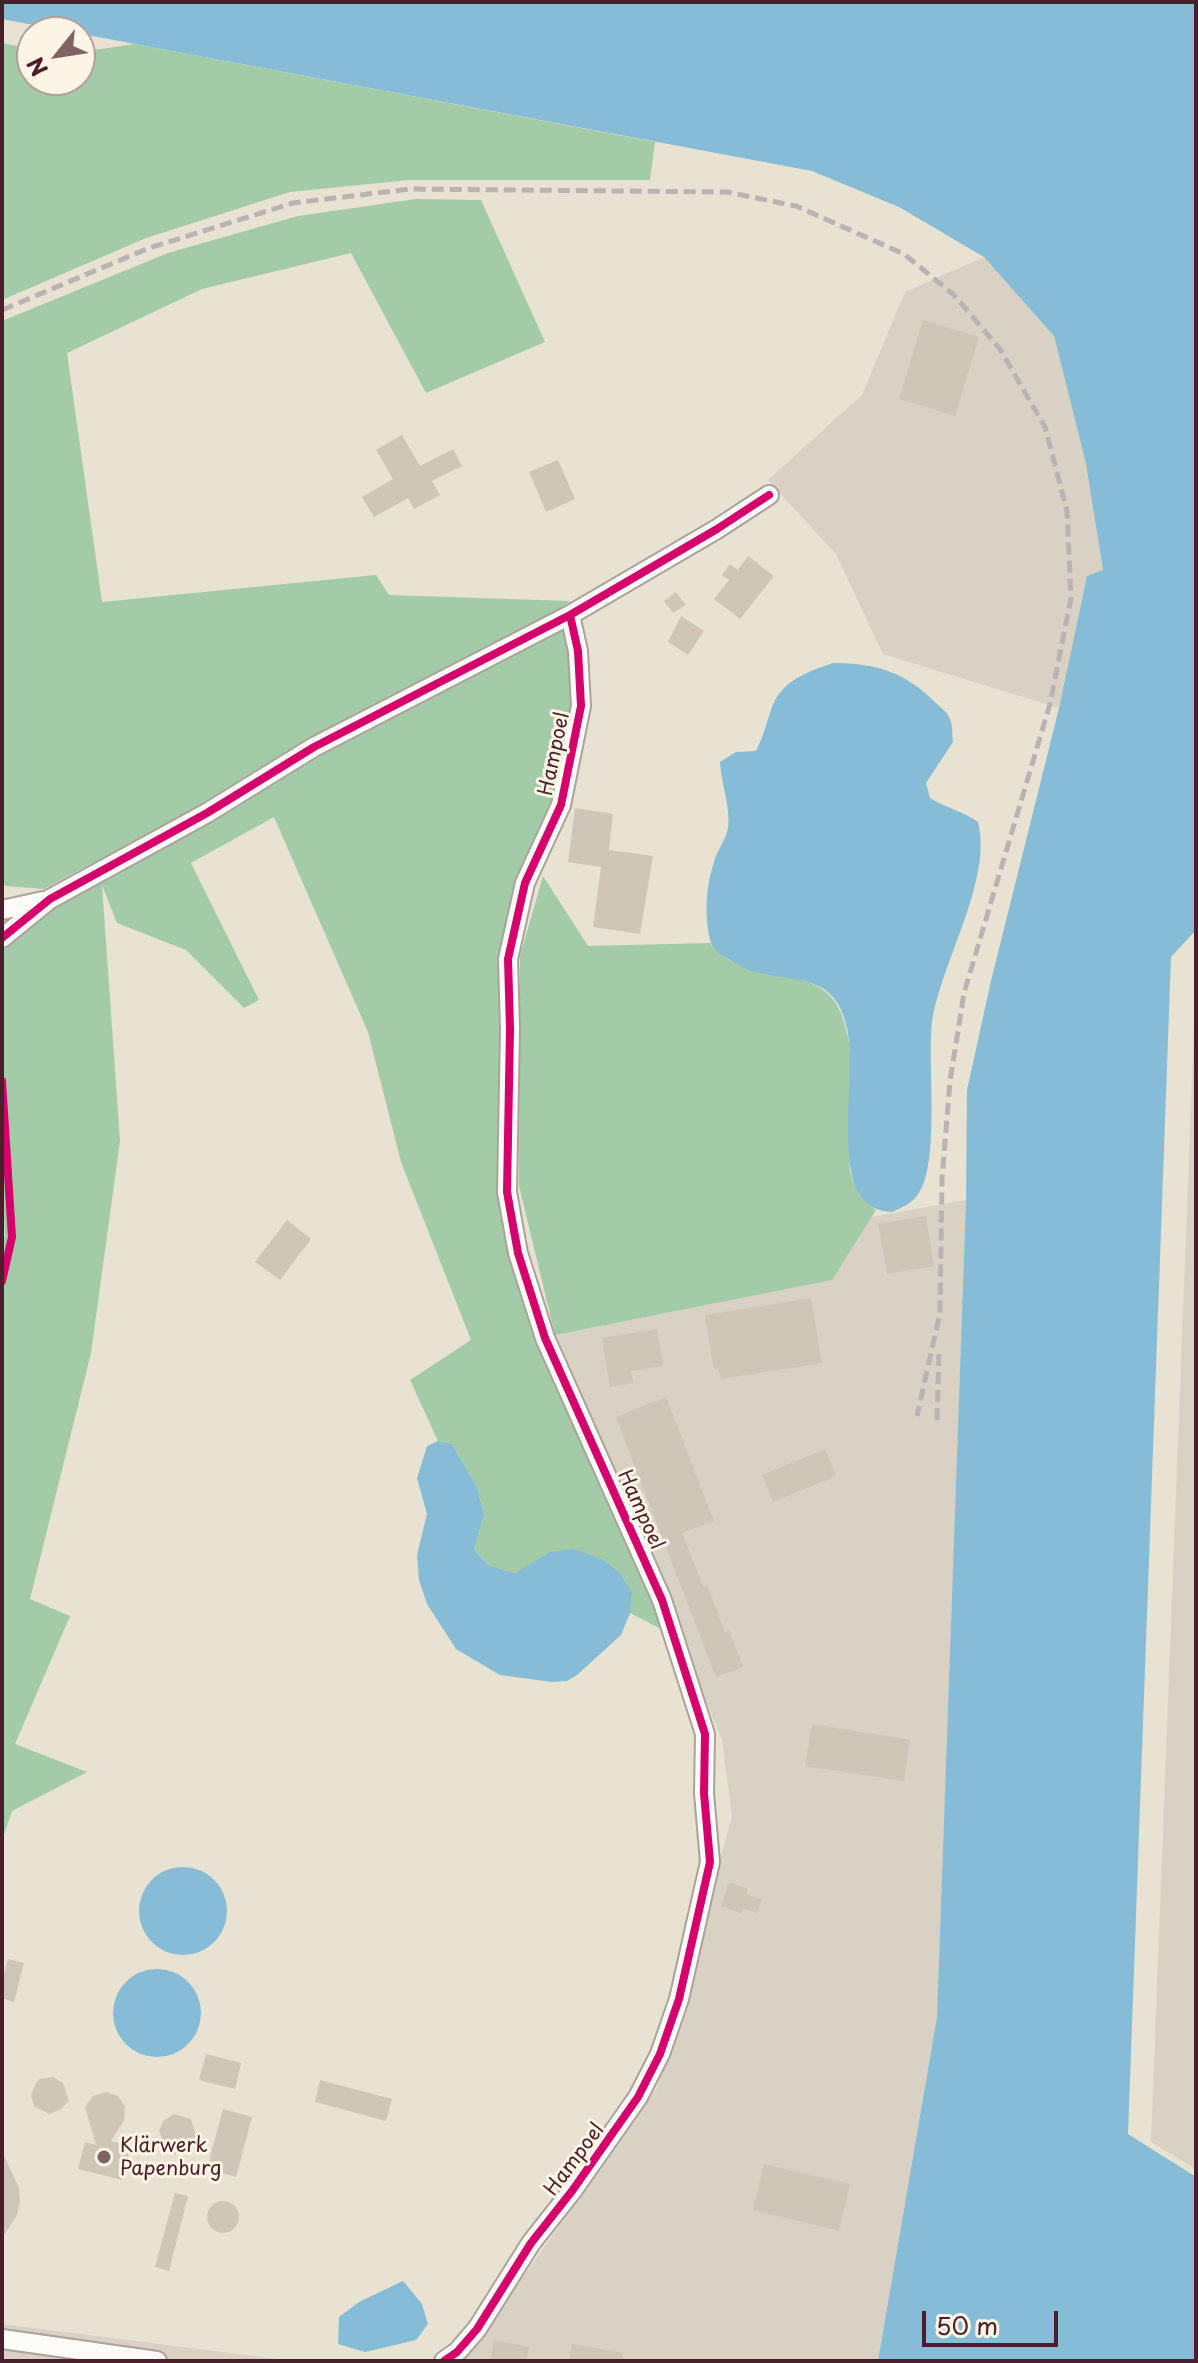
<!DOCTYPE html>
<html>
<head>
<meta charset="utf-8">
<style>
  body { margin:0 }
  #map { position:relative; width:1198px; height:2363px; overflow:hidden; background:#e8e2d2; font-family:"Playpen Sans",sans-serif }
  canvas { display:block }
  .frame { position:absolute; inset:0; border:4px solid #4a1f2b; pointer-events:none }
  .north { position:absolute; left:16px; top:16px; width:80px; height:80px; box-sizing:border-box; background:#fcf5e5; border:2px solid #b59f9b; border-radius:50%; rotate:240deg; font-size:22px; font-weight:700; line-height:32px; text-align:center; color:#4a1f2b }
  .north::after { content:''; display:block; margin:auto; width:28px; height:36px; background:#816365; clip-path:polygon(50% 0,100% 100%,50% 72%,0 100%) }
  .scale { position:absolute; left:922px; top:2311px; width:136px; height:36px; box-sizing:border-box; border:4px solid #4a1f2b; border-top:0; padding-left:10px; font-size:24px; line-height:28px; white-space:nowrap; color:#4a1f2b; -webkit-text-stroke:6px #fcf5e5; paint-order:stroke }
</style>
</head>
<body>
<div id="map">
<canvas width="1198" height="2363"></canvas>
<div class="frame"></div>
<div class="north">N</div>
<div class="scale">50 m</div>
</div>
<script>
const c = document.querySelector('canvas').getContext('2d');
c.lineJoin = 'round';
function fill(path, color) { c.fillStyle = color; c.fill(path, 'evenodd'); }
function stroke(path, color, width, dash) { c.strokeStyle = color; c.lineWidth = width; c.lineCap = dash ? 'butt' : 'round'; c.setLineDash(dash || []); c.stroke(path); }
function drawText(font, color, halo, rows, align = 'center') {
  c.font = font + ' "Playpen Sans",sans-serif'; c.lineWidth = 6; c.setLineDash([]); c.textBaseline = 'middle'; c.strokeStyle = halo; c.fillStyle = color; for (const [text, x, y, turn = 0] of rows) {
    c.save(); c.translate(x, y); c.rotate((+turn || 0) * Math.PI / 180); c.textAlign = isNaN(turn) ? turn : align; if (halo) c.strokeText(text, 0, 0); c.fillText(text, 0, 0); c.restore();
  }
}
const industrial = new Path2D(`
  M984 257 1054 336 1086 464 1103 571 1087 576 1059 708 883 654 836 554 768 480 862 395 905 292Z
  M1196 976V2169L1151 2142Z
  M966 1200 937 2017 878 2361H430L477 2342 657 2088 732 1816 722 1740 555 1335 831 1280 871 1217Z
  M2 2324 293 2361H2Z`);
const forest = new Path2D(`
  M2 43 32 49V80H80V52L135 44 655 142 650 180H409L290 192 146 238 2 300Z
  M416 199 481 200 545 342 426 393 351 253 202 289 67 353 102 602 376 575 389 595 570 601 558 612 571 658 573 706 551 804 517 881 502 1026 499 1195 509 1255 538 1339 648 1592 661 1629 630 1613C632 1583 627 1579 604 1560L530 1565 515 1573 488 1565 474 1549 484 1515 477 1487 452 1444 438 1441 410 1380 471 1340 401 1162 368 1032 274 817 191 863 259 1000 244 1008 186 950 117 923 102 885 120 1141 91 1353 30 1599 70 1616 15 1744 87 1772 12 1811 2 1840V1246L5 1235 2 1192V947L61 903 102 881 94 862 44 889 6 886 2 882V321L168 253 298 216Z
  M543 876 588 946 710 943C748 990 818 960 840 1011 859 1055 847 1105 849 1151 850 1158 849 1168 851 1175 855 1189 865 1201 876 1210L832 1280 555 1335 519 1186 520 956Z`);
const water = new Path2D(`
  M2 2H1196V930L1171 957 1128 2134 1196 2177V2361H878L937 2017 966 1200 967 1090 991 981 1059 708 1087 576 1103 570 1086 464 1054 336 984 257 899 207 812 171 2 19Z
  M833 663C876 663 905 672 936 703 940 707 947 712 949 717 953 723 952 735 953 742L926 783 930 798C946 808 963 811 978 822 993 880 941 962 932 1022 927 1062 941 1166 917 1196 911 1204 900 1208 892 1212 881 1211 873 1209 865 1201 834 1169 857 1073 847 1028 835 972 795 983 752 971 743 968 734 962 725 957 718 953 712 948 710 940 704 914 706 886 714 862 717 850 726 840 728 828 731 808 721 783 720 762L736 752 756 751C763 737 766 725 771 710 780 681 807 672 833 663Z
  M438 1441 452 1444 477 1487 484 1515 474 1549 488 1565 515 1573 550 1552 574 1549 604 1560 620 1573 632 1592 630 1613 621 1635 577 1675 567 1681 552 1682 500 1675 456 1649 427 1604 419 1580 417 1555 427 1514 417 1478 427 1446Z
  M139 1911a44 44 0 1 1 88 0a44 44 0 1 1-88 0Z
  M113 2013a44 44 0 1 1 88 0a44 44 0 1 1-88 0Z
  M403 2281 422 2304 428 2324 416 2340 365 2352 338 2344 339 2317 359 2302Z`);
const building = new Path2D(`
  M923 320 979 337 955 416 899 399Z
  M402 435 420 466 453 449 462 466 432 481 440 495 414 509 408 498 374 517 362 497 393 479 376 450Z
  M558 460 575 499 546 512 529 472Z
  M748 556 774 576 740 619 714 599 729 580 722 575 730 564 738 570Z
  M676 592 686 605 673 613 664 601Z
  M681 616 704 631 688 655 668 642Z
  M575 808 613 814 609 850 653 856 640 934 593 927 601 867 568 862Z
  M926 1216 934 1266 887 1274 878 1224Z
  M287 1220 311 1239 280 1280 255 1262Z
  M811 1298 822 1363 721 1379 718 1369 714 1370 705 1315Z
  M657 1329 663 1366 631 1371 633 1383 610 1387 602 1338Z
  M666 1397 714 1521 682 1533 703 1586 707 1585 725 1632 729 1631 743 1667 716 1677 616 1417Z
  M825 1449 836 1476 773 1502 762 1475Z
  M812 1724 910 1740 904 1781 805 1766Z
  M729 1882 748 1889 746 1894 762 1900 757 1913 743 1908 741 1913 721 1906Z
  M8 1959 24 1963 14 2002 2 1998V1982Z
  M206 2054 241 2063 235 2089 199 2080Z
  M53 2077 63 2083 69 2101 60 2110 49 2114 34 2106 31 2095 36 2083 40 2079Z
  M320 2080 392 2099 386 2121 315 2102Z
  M106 2092 118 2096 125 2107 124 2120 111 2141 131 2146 122 2180 78 2169 85 2142 96 2145 85 2107 93 2096Z
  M223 2109 252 2117 236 2177 207 2169Z
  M174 2114 191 2119 198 2141 174 2155 163 2142 159 2131 164 2120Z
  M2 2151 19 2188 20 2201 17 2215 2 2238Z
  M764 2164 850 2184 839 2231 753 2210Z
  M175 2193 188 2196 169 2271 155 2267Z
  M207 2217a16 16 0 1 1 32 0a16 16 0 1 1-32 0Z
  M494 2340 529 2347 527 2361H490Z
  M572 2344 623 2353V2361H569Z`);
const street = new Path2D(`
  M2 910 43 901
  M2 938 50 899 207 813 314 747 570 615 717 529 769 495
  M2 2339 157 2361
  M444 2361 457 2352 477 2329 531 2243 572 2191 638 2097 660 2054 679 1999 710 1862 704 1793 705 1734 662 1600 545 1338 518 1253 507 1192 510 1029 508 959 525 883 561 805 581 706 578 651 570 615`);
const rail = new Path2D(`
  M2 310 149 248 293 203 410 189 727 192 796 206 904 254 954 295 1000 349 1045 427 1067 511 1071 598 1050 704 964 993 950 1081 942 1179 940 1313 917 1416
  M937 1420 939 1352`);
const cycleway = new Path2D(`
  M2 938 50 899 207 813 314 747 570 615 717 529 769 495
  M2 1081 12 1237 2 1281
  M444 2361 457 2352 477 2329 531 2243 572 2191 638 2097 660 2054 679 1999 710 1862 704 1793 705 1734 662 1600 545 1338 518 1253 507 1192 510 1029 508 959 525 883 561 805 581 706 578 651 570 615`);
const markers = [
  [104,2157,8,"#816365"]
];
const streetNames = [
  ["Hampoel",555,754,-78],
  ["Hampoel",640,1510,66],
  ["Hampoel",575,2160,-53]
];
const poiNames = [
  ["Klärwerk",120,2146],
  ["Papenburg",120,2169]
];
fill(industrial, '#d8d1c4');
fill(forest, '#a3cba7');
fill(water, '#86bcd5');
fill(building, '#cfc6b7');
stroke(street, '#aba29b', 22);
stroke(street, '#fcfbf8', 18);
stroke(rail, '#b9b3b3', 5, [12, 6]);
stroke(cycleway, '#d6006c', 8);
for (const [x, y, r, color] of markers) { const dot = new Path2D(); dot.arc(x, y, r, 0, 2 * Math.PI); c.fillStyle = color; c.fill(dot); stroke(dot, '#fcf5e5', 3); }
drawText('20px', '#4a1f2b', '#fcf5e5', streetNames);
drawText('20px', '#4a1f2b', '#fcf5e5', poiNames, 'left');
</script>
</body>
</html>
